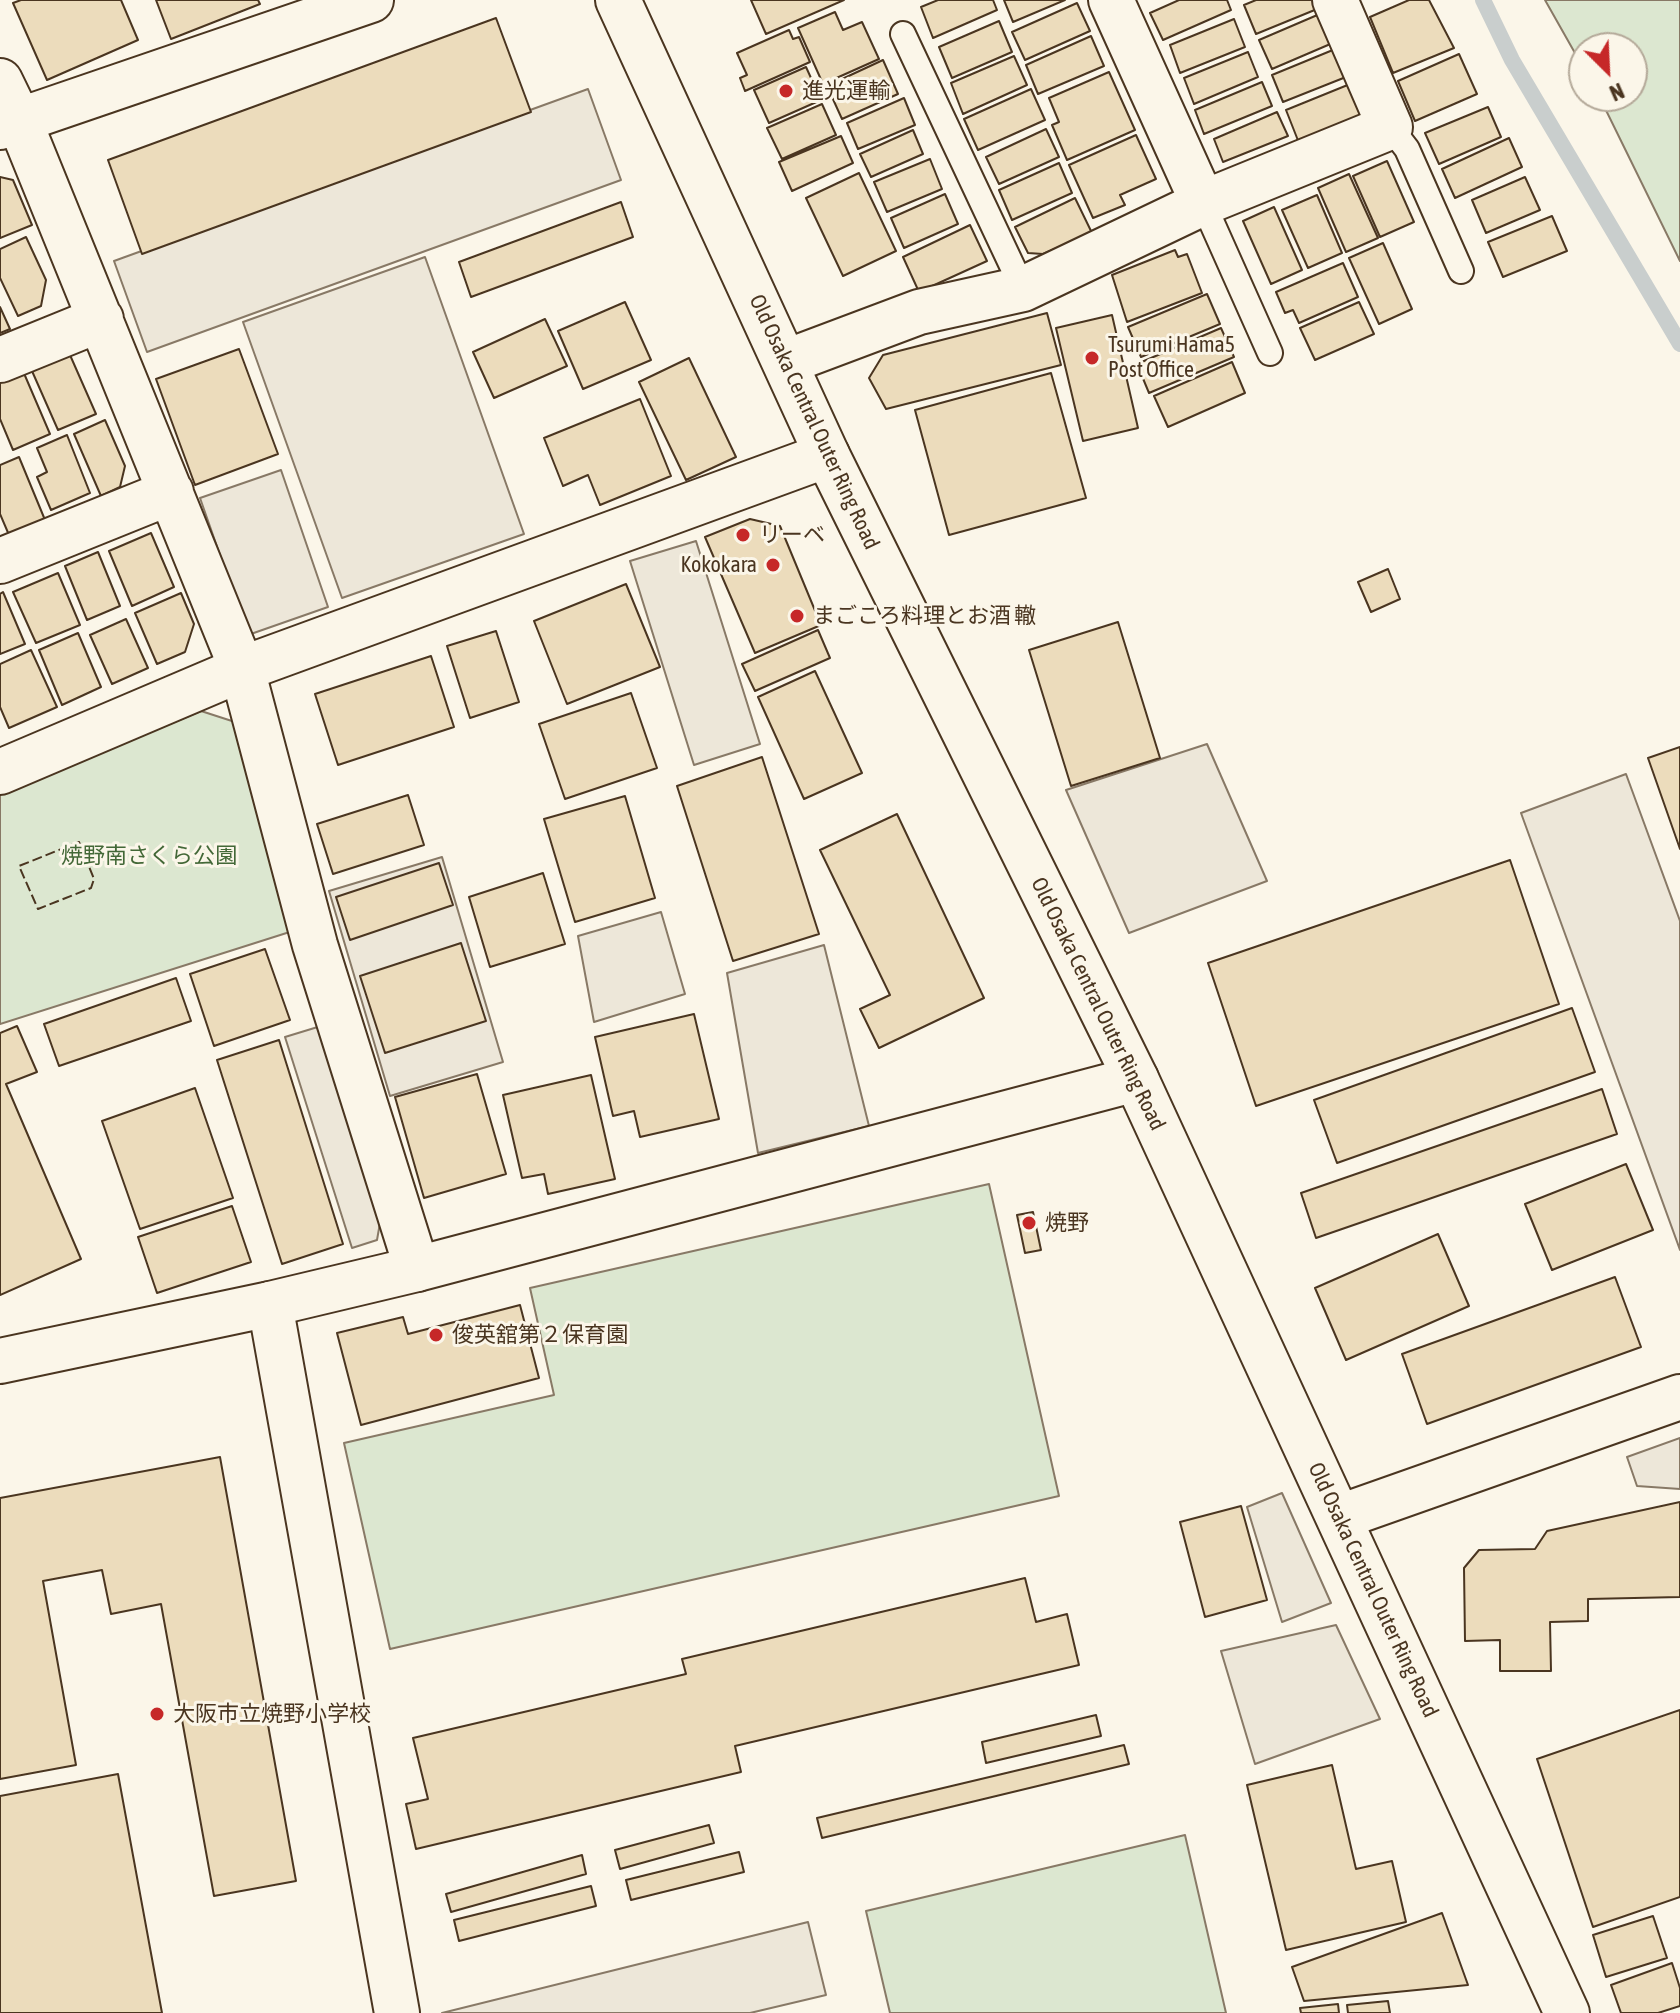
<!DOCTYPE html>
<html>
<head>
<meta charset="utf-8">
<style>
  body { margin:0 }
  #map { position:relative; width:1680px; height:2013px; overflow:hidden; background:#fbf6e9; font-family:"Asap Condensed",sans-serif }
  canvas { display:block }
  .north { position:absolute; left:1568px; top:32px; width:80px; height:80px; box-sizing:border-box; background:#fbf6e9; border:2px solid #b4a999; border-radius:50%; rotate:156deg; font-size:22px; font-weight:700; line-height:32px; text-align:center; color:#4a3520 }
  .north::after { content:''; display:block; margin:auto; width:28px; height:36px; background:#c62828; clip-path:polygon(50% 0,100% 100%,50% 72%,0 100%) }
</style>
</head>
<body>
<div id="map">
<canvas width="1680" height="2013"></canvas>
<div class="north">N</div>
</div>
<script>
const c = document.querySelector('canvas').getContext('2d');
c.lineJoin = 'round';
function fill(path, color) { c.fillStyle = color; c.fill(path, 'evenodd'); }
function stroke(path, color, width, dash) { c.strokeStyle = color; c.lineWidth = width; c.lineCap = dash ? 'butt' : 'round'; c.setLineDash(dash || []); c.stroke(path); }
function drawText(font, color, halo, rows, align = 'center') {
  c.font = font + ' "Asap Condensed","Noto Sans JP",sans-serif'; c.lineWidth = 6; c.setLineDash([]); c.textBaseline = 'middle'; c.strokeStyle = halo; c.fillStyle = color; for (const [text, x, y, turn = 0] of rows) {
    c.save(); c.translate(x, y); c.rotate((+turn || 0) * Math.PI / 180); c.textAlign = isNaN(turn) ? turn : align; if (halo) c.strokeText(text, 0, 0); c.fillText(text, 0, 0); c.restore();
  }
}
const green = new Path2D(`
  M1545 0H1680V261L1599 96H1632V48H1584V69Z
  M201 711 235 722 296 930 0 1024V794Z
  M989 1184 1059 1496 390 1649 344 1443 554 1395 530 1288Z
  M1185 1835 1226 2013H890L866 1911Z`);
const parking = new Path2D(`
  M588 89 621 180 147 352 114 261Z
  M425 257 524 534 342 598 243 322Z
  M281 470 328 607 248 635 200 498Z
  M696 541 760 744 694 765 630 561Z
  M1207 744 1267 881 1129 933 1066 790Z
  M1626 774 1680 921V1250L1521 813Z
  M442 857 503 1062 390 1096 329 891Z
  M661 912 685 994 594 1022 578 936Z
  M824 945 869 1126 758 1153 727 973Z
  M321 1026 381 1217 377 1240 352 1248 285 1037Z
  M1680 1438V1489L1637 1486 1627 1457Z
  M1282 1493 1331 1603 1282 1622 1247 1507Z
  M1336 1625 1380 1719 1255 1764 1221 1651Z
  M808 1922 826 1995 750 2013H442Z`);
const stream = new Path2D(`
  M1483 0 1512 60 1680 344`);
const building = new Path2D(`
  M21 0H121L138 40 47 80 13 3Z
  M156 0H258L260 4 171 39Z
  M751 0H844L766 34Z
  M938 0H993L997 10 933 38 921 7Z
  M1004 0H1065L1013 22Z
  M1179 0H1227L1231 10 1163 40 1150 13Z
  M1256 0H1319L1322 7 1256 34 1244 5Z
  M1409 0H1429L1454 48 1393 73 1370 17Z
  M1077 3 1090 31 1025 60 1012 32Z
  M1329 10 1342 39 1272 69 1259 40Z
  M835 12 843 30 862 22 879 59 823 84 798 28Z
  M496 18 531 112 142 254 108 160Z
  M1234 19 1245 47 1180 73 1170 45Z
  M999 21 1012 52 952 78 939 47Z
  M789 30 793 39 799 37 810 62 745 91 740 78 747 75 737 53Z
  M1091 36 1104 66 1038 94 1026 65Z
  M1345 45 1356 73 1283 102 1272 75Z
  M1248 52 1258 77 1194 104 1184 78Z
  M1459 54 1477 94 1415 121 1398 81Z
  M1014 56 1027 85 963 114 951 83Z
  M883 60 898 94 842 119 827 86Z
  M806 67 821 100 769 123 754 90Z
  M1109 72 1135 130 1067 160 1052 125 1059 122 1049 98Z
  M1262 82 1272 106 1204 134 1195 110Z
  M1355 82 1362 116 1299 143 1286 110Z
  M1031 89 1045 120 978 150 964 119Z
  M904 98 915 125 858 149 847 123Z
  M822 104 836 135 782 159 767 128Z
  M1488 107 1501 137 1439 164 1425 133Z
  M1277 112 1288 136 1223 162 1214 139Z
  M1046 129 1059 157 999 184 986 157Z
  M913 130 923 154 871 177 860 154Z
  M1136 135 1156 179 1120 195 1125 205 1093 218 1069 165Z
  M841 136 853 163 792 191 779 162Z
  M1509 138 1522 167 1455 198 1442 169Z
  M930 159 942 189 887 212 874 182Z
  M1387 161 1414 222 1380 237 1353 176Z
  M1059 163 1072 193 1012 220 999 190Z
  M859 173 896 251 843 276 806 198Z
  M1349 174 1378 238 1346 252 1318 188Z
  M0 177 13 180 32 225 0 238Z
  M1525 177 1540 210 1486 233 1472 200Z
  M945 194 958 224 904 248 891 218Z
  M1317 195 1342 253 1308 268 1282 210Z
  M1075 198 1092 233 1043 254 1028 253 1015 227Z
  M621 202 633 237 471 297 459 262Z
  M1274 207 1302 270 1271 284 1243 221Z
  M1552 216 1567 251 1503 277 1488 242Z
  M970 225 987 261 919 292 903 257Z
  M26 237 46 280 41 306 18 316 0 278V249Z
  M1383 243 1412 309 1379 324 1349 258Z
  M1175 250 1178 257 1187 254 1202 293 1127 322 1112 275Z
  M1343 263 1358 297 1299 323 1293 310 1285 313 1276 292Z
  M1207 294 1220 324 1141 357 1128 327Z
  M625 302 651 360 583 389 558 331Z
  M1359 302 1374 334 1315 360 1300 328Z
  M0 307 10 329 0 333Z
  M1047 313 1061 365 886 409 869 378 883 355Z
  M1112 315 1138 428 1083 441 1056 328Z
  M545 319 567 366 494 398 473 352Z
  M1221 328 1234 357 1149 393 1137 364Z
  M239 349 278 454 195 485 156 379Z
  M70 355 96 414 58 430 32 371Z
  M689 358 736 457 686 480 639 382Z
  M1232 362 1245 393 1168 427 1154 396Z
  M23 371 50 434 13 450 0 419V381Z
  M1051 373 1086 498 949 535 915 410Z
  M640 399 671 476 600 505 588 475 563 486 544 438Z
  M105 420 125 466 120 487 101 496 74 434Z
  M67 435 90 493 51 510 37 477 47 472 37 448Z
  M19 457 45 520 9 535 0 514V465Z
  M750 519 780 526 821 625 755 653 705 537Z
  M151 533 174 587 132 606 109 551Z
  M98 552 120 606 87 620 65 566Z
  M1388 569 1400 599 1371 612 1358 582Z
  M58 573 80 625 36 643 13 592Z
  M626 584 660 667 567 704 534 621Z
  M3 592 25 644 0 654V594Z
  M181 593 194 624 185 652 157 664 135 613Z
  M126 619 148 668 112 684 90 635Z
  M1118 622 1160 758 1071 786 1029 650Z
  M818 630 830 658 755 691 742 664Z
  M496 631 519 702 470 718 447 646Z
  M78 633 101 687 62 705 39 650Z
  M31 650 57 707 9 728 0 707V664Z
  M431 656 454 727 338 765 315 694Z
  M815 671 862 773 804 799 758 697Z
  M631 693 657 768 565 799 539 724Z
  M1680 747V849L1648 758Z
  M762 757 819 934 733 961 677 786Z
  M408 795 424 845 333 874 317 824Z
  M625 796 655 898 575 922 544 819Z
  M897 814 984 998 879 1048 860 1009 890 995 820 850Z
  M1510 860 1559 1004 1256 1106 1208 963Z
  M439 863 453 905 350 940 336 897Z
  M543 873 565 944 490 967 469 897Z
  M461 943 486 1021 385 1053 360 976Z
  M265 949 290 1020 214 1046 190 974Z
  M176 978 191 1021 59 1066 44 1024Z
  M1572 1008 1595 1072 1337 1163 1314 1100Z
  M694 1014 719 1119 640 1137 634 1111 613 1116 595 1037Z
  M17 1026 37 1072 6 1084 81 1259 0 1295V1033Z
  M279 1040 343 1244 282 1264 217 1060Z
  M477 1074 506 1174 424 1198 395 1097Z
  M591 1075 615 1179 548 1194 544 1174 522 1178 503 1095Z
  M195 1088 233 1198 140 1229 102 1121Z
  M1602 1089 1617 1134 1316 1238 1301 1193Z
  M1626 1164 1653 1230 1552 1270 1525 1204Z
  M232 1206 251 1262 157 1293 138 1237Z
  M1033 1212 1041 1250 1025 1253 1017 1215Z
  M1438 1234 1469 1306 1346 1360 1315 1288Z
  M1615 1277 1641 1347 1427 1424 1402 1354Z
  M520 1305 539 1378 361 1425 337 1333 403 1317 408 1334Z
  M220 1457 296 1881 214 1896 161 1604 111 1614 102 1570 43 1581 76 1765 0 1779V1498Z
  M1680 1502V1597L1588 1599V1621L1550 1622 1551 1671H1500V1640L1465 1641 1464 1568 1479 1550 1535 1549 1547 1531Z
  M1241 1506 1267 1600 1205 1617 1180 1522Z
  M1025 1578 1036 1622 1067 1614 1079 1665 735 1746 741 1772 416 1849 406 1804 428 1799 413 1738 686 1674 682 1659Z
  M1680 1710V1897L1593 1927 1537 1759Z
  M1096 1715 1101 1736 986 1763 982 1742Z
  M1124 1745 1129 1764 822 1838 817 1818Z
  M1332 1765 1356 1869 1392 1861 1406 1922 1286 1950 1247 1785Z
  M118 1774 162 2013H0V1796Z
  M709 1825 714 1843 620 1869 615 1850Z
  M739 1852 744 1872 631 1900 626 1880Z
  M582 1855 586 1874 451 1912 446 1894Z
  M591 1886 596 1906 459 1941 454 1920Z
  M1442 1913 1468 1985 1304 2001 1292 1967Z
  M1653 1916 1667 1958 1606 1977 1593 1935Z
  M1672 1963 1680 1988V2006L1658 2013H1621L1611 1985Z
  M1388 2001 1390 2013H1348L1347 2005Z
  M1338 2004 1339 2013H1301L1300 2008Z`);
const lane = new Path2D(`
  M903 34 1023 289
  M1390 127 1407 149 1461 271
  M1203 203 1270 353`);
const street = new Path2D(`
  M1111 0 1203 203
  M0 81 19 120 242 669 315 945 417 1269
  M0 127 371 0
  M0 360 101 319
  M786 362 919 312 1023 289 1203 203 1390 127 1335 0
  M0 561 171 492
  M0 772 242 669 827 455
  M270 1304 397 2013
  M1340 1517 1680 1397`);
const secondary = new Path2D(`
  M0 1361 270 1304 417 1269 1136 1079`);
const primary = new Path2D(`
  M618 0 827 455 1136 1079 1567 2013`);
const fence = new Path2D(`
  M79 842 94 879 91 888 38 909 19 866Z`);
const markers = [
  [786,91,8,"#c62828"],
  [1092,358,8,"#c62828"],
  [743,535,8,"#c62828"],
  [773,565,8,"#c62828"],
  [797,616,8,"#c62828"],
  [1029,1223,8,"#c62828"],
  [436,1335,8,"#c62828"],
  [157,1714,8,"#c62828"]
];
const poiNames = [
  ["進光運輸",802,91],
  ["Tsurumi Hama5",1108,345],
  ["Post Office",1108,370],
  ["リーベ",759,535],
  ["Kokokara",757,565,"right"],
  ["まごころ料理とお酒 轍",813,616],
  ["焼野",1045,1223],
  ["俊英舘第２保育園",452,1335],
  ["大阪市立焼野小学校",173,1714]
];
const streetNames = [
  ["Old Osaka Central Outer Ring Road",814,422,65],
  ["Old Osaka Central Outer Ring Road",1098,1004,64],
  ["Old Osaka Central Outer Ring Road",1373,1590,65]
];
const parkNames = [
  ["焼野南さくら公園",149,856]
];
fill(green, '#dce7d0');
stroke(green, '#887966', 2);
fill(parking, '#ede7d9');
stroke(parking, '#887966', 2);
stroke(stream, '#c9cecd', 16);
fill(building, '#ecdcbc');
stroke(building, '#4a3520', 2);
stroke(lane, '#4a3520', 28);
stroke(street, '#4a3520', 48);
stroke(secondary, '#4a3520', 48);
stroke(primary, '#4a3520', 48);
stroke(lane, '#fbf6e9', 24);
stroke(street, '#fbf6e9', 44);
stroke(secondary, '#fbf6e9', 44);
stroke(primary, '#fbf6e9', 44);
stroke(fence, '#4a3520', 2, [10, 4]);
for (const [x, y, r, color] of markers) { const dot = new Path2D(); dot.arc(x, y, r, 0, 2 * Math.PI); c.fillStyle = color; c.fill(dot); stroke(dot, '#fbf6e9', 3); }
drawText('22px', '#4a3520', '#fbf6e9', poiNames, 'left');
drawText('22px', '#4a3520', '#fbf6e9', streetNames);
drawText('22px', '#436837', '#fbf6e9', parkNames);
</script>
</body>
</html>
